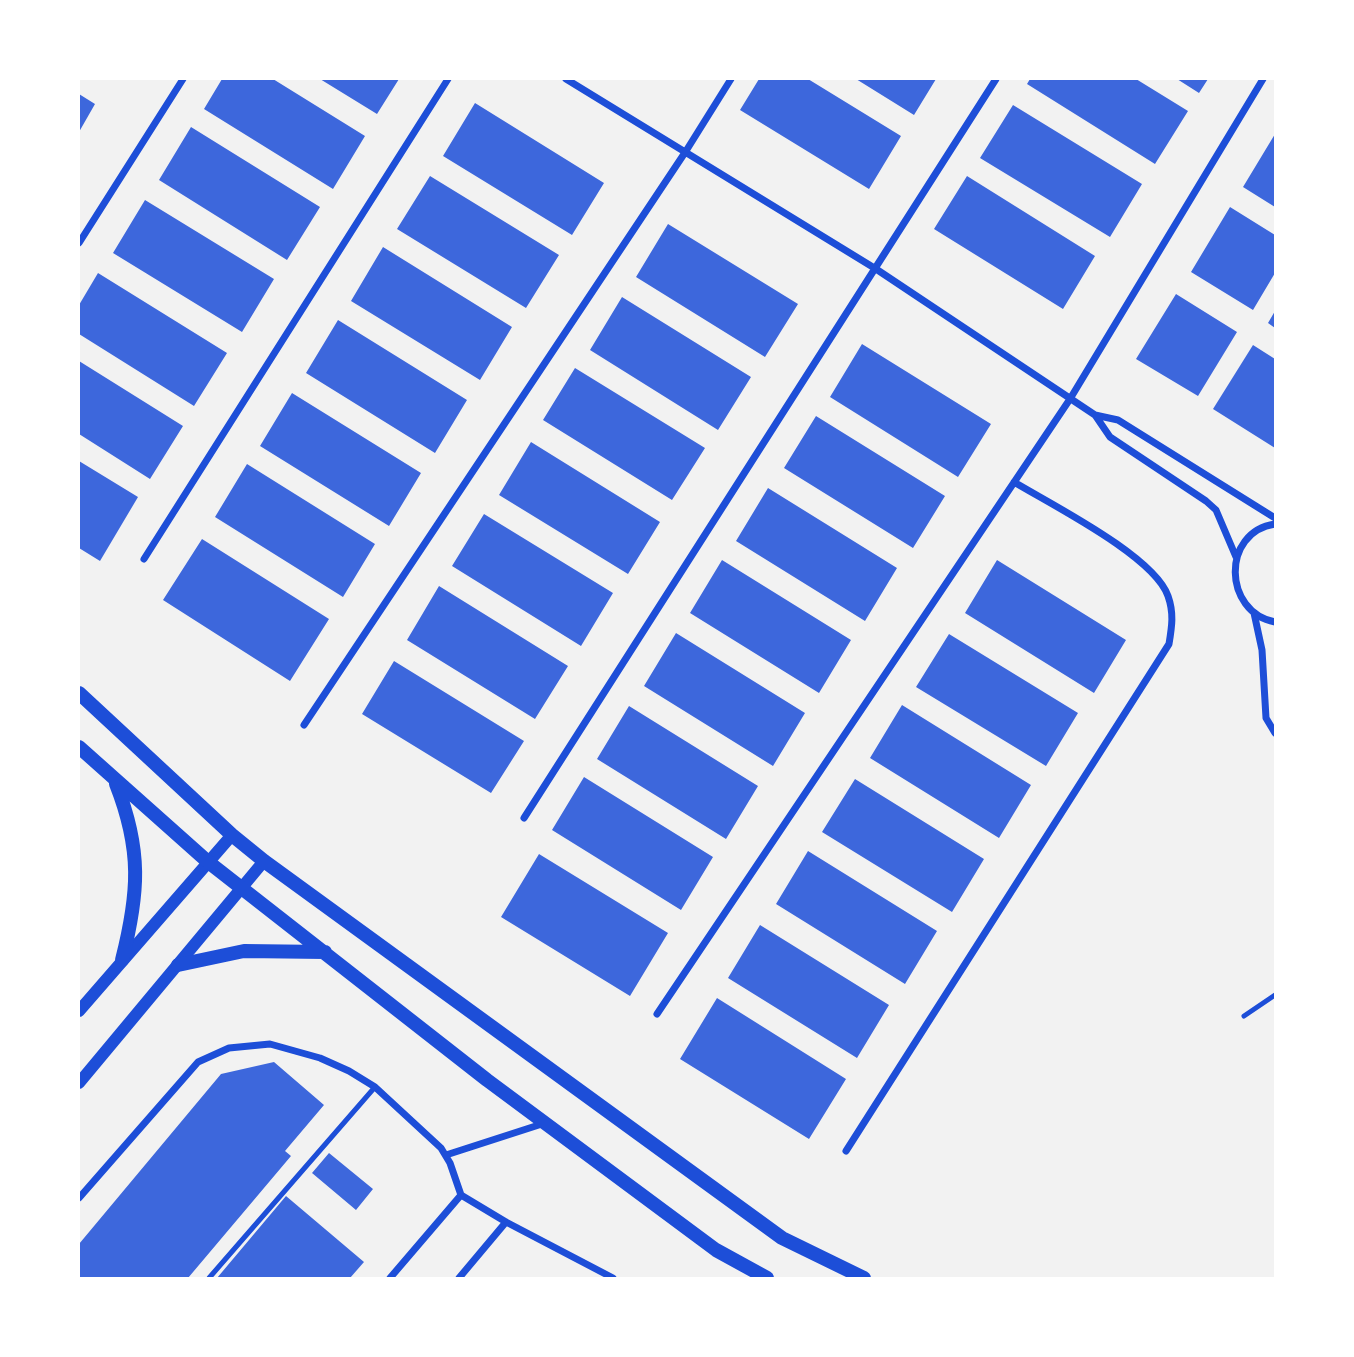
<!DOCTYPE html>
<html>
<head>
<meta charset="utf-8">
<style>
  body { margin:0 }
  #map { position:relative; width:1354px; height:1357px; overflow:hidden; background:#f2f2f2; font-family:"Work Sans",sans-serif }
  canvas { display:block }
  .frame { position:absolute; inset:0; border:80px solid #fff; pointer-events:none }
</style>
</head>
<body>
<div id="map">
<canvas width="1354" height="1357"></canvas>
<div class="frame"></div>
</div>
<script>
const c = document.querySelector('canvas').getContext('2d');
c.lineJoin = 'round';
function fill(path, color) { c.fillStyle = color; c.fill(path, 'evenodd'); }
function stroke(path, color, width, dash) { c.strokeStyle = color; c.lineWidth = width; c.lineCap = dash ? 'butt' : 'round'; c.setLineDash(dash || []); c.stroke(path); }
const building = new Path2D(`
  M222 79H273L365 136 333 189 204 109Z
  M320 79H399L377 114Z
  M759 79H808L901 136 869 189 740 110Z
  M856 79H936L914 115Z
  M1030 79H1136L1188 111 1155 164 1027 84Z
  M1177 79H1208L1199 93Z
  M79 94 95 104 79 132Z
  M475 103 604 183 572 235 443 156Z
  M1013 105 1142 184 1110 237 980 158Z
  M191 127 320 207 287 260 159 180Z
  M1275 134V207L1243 187Z
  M430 176 559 255 526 308 397 229Z
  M967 176 1095 256 1063 309 934 229Z
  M145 200 274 279 242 332 113 253Z
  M1230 207 1275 235V273L1253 310 1191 272Z
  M668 224 798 304 765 357 636 277Z
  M383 247 512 327 480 380 351 301Z
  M98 273 227 353 194 406 79 334V305Z
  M1176 294 1237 332 1198 396 1136 359Z
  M622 297 751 377 718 430 590 350Z
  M1275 311V328L1268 323Z
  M338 320 467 400 435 453 306 373Z
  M862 344 991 424 958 477 830 397Z
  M1253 345 1275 359V448L1213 409Z
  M79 361 183 426 150 479 79 434Z
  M575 368 705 448 672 500 543 420Z
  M292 393 421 473 389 526 260 446Z
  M816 416 945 496 913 548 784 468Z
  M531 442 660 522 628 574 499 495Z
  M79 461 138 497 100 561 79 548Z
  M247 464 375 544 343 597 215 517Z
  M768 488 897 568 865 621 736 541Z
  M484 514 613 593 581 646 452 566Z
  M202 539 329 619 290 681 163 600Z
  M722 560 851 640 819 693 690 613Z
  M997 560 1126 640 1094 693 965 613Z
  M439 586 568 666 535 719 407 640Z
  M676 633 805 713 773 766 644 686Z
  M949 634 1078 713 1046 766 916 687Z
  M394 661 524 741 491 793 362 714Z
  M902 705 1031 785 999 838 870 758Z
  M629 706 758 786 726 839 597 759Z
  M584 777 713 857 681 910 552 830Z
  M855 779 984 859 952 912 822 832Z
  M808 851 937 931 905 984 776 904Z
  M539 854 668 933 630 996 501 917Z
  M760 925 889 1005 857 1058 728 978Z
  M717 998 846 1079 809 1139 680 1059Z
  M274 1062 324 1105 285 1151 291 1156 188 1278H79V1244L221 1074Z
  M329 1153 373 1189 356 1210 312 1173Z
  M286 1196 364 1262 350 1278H217Z`);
const service = new Path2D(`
  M1244 1016 1275 995
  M209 1278 375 1087`);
const minor = new Path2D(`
  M566 79 876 269 1095 415 1118 420 1275 518
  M79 243 183 79
  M1095 415 1110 437 1206 501 1216 510 1236 557
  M1275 524C1221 532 1223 612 1275 622
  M144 559 448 79
  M1254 613 1262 650 1266 718 1275 733
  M304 725 686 151 731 79
  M524 818 996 79
  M657 1014 1070 399 1263 79
  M846 1151 1169 644C1172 626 1174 613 1168 596 1154 556 1052 505 1014 482
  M446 1155 545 1123
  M79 1198 198 1062 229 1048 270 1044 320 1058 349 1071 375 1087 441 1148 450 1163 461 1195 506 1222 613 1278
  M390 1278 461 1195
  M459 1278 506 1222`);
const tertiary = new Path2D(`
  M79 1011 232 835
  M79 1083 264 861`);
const secondary = new Path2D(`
  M79 693 232 835 264 861 782 1238 864 1278
  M79 747 207 861 487 1080 716 1250 767 1278
  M116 784C142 850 139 893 122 960
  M178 965 244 951 325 952`);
fill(building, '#3d67dc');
stroke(service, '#1d4ed8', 5);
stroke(minor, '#1d4ed8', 7);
stroke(tertiary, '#1d4ed8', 12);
stroke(secondary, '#1d4ed8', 14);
</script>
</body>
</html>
